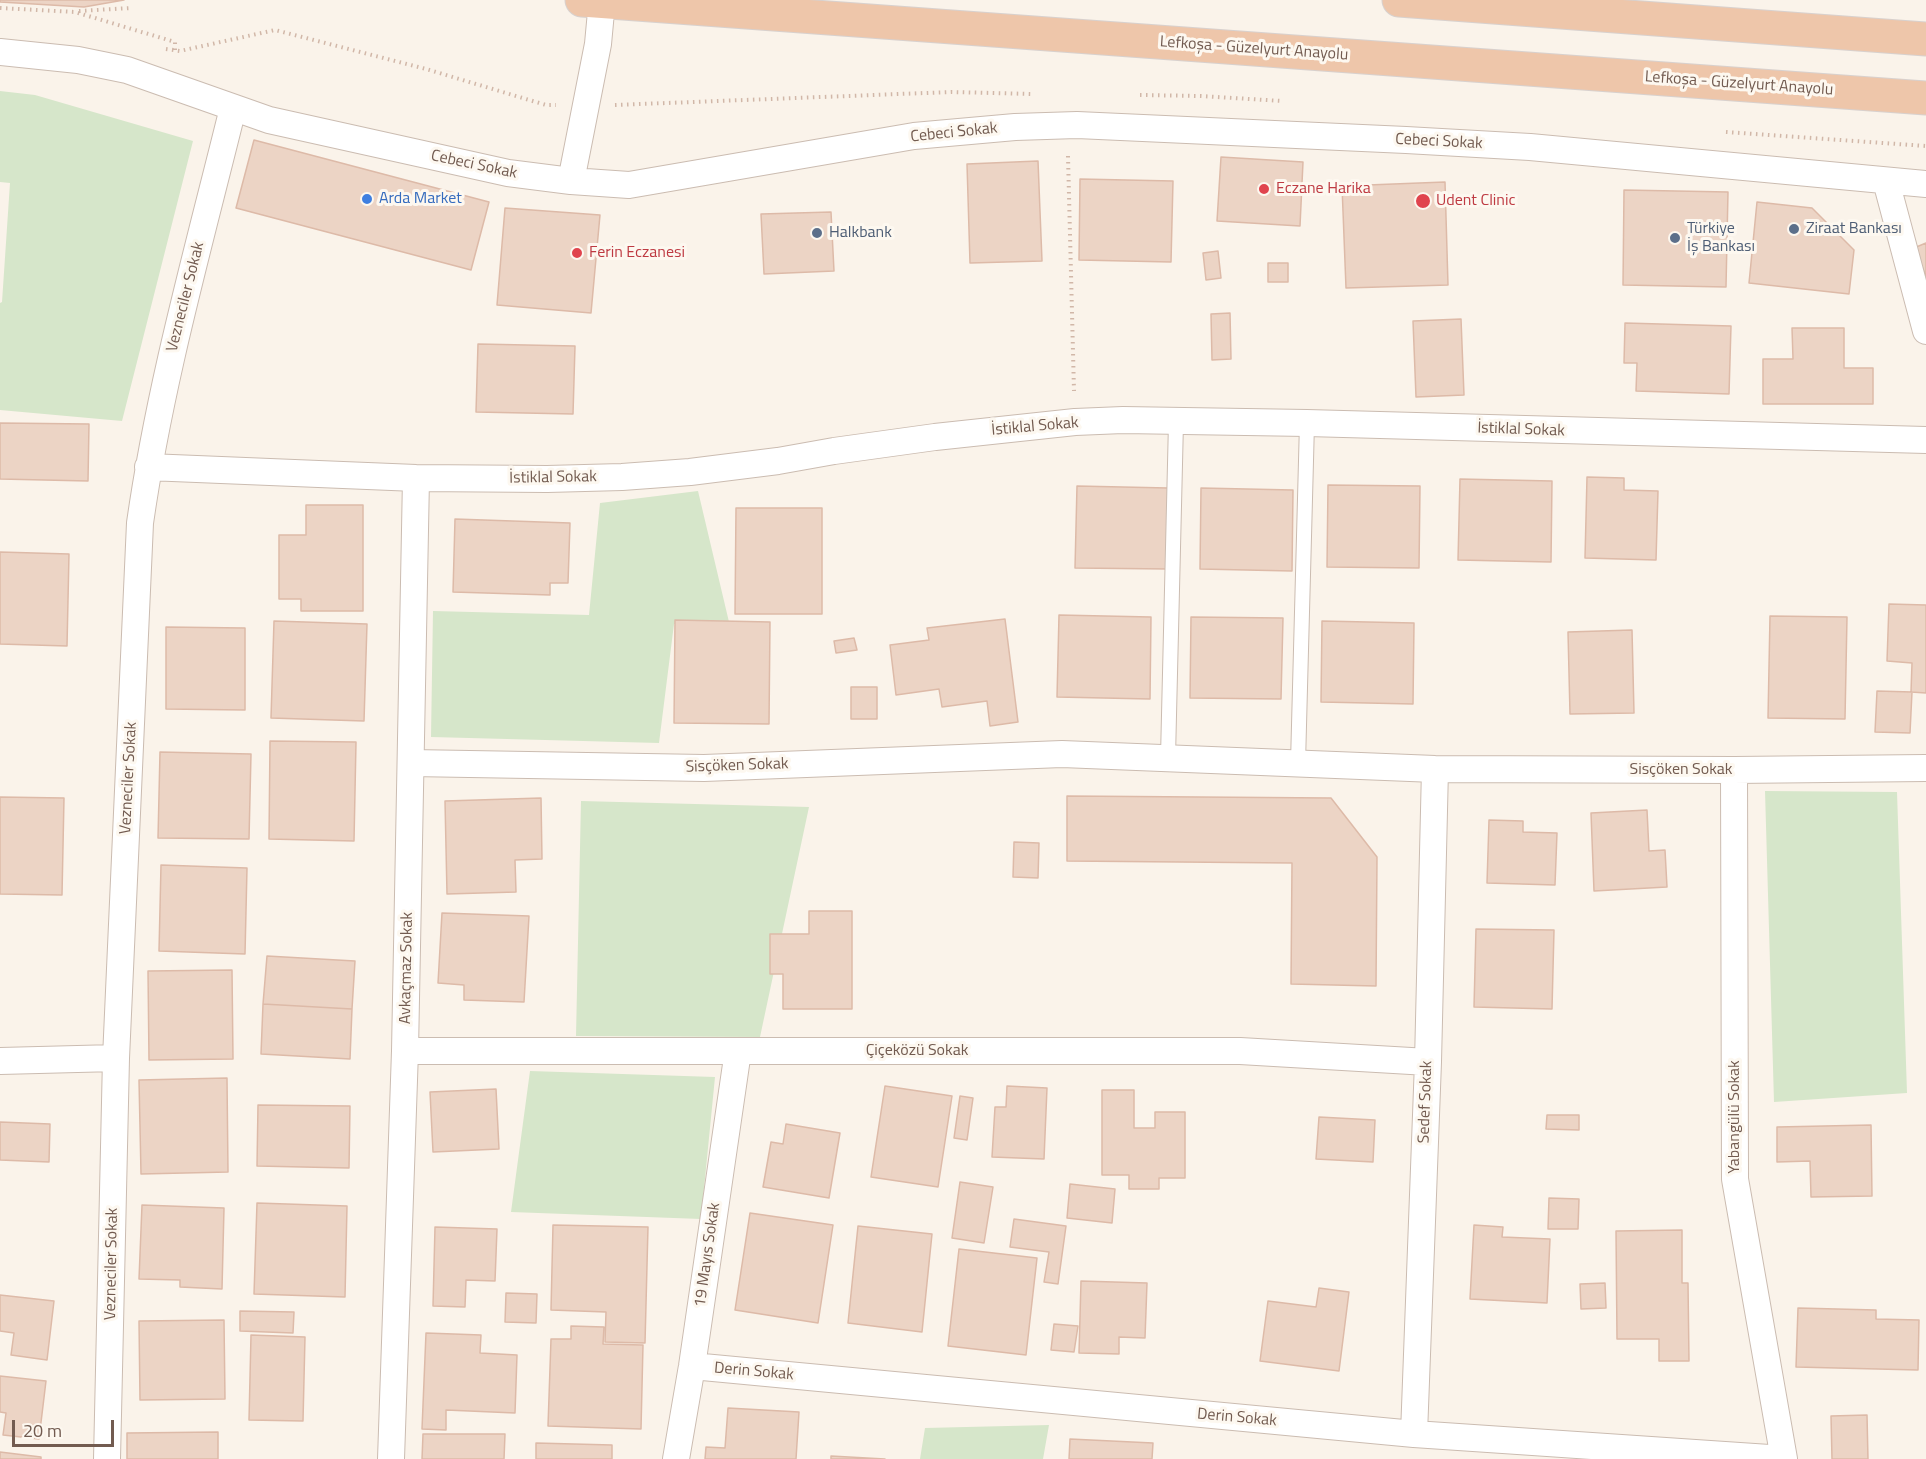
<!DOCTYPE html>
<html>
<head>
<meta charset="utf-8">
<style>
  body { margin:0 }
  #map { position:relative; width:1926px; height:1459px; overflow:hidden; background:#faf3ea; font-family:"Titillium Web",sans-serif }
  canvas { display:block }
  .scale { position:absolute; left:12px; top:1420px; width:102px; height:27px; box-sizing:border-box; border:3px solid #725b50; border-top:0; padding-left:8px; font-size:18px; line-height:21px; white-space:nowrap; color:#725b50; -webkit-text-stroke:4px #fdf8f0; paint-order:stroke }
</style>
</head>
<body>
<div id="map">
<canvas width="1926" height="1459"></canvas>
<div class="scale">20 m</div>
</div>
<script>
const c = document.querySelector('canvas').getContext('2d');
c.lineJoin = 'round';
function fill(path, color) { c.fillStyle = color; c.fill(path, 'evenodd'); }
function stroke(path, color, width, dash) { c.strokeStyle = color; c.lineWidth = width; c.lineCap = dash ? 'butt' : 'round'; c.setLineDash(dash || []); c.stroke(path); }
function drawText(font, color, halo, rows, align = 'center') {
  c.font = font + ' "Titillium Web",sans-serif'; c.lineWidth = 6; c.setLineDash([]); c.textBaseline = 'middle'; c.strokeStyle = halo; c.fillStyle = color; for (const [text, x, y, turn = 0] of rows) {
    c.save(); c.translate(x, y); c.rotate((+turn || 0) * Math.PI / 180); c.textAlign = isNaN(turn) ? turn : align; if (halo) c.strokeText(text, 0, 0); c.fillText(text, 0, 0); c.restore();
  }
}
const green = new Path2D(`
  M0 91 35 95 193 141 122 421 0 410V303L2 302 10 183 0 182Z
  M698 491 729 622 674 624 659 743 431 737 433 611 589 615 600 503Z
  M1765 791 1897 792 1907 1093 1774 1102Z
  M581 801 809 807 760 1037 576 1036Z
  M530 1071 715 1077 701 1219 511 1212Z
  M1049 1425 1043 1459H920L925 1428Z`);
const building = new Path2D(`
  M0 0H124L84 7 0 2Z
  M254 140 489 202 471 270 236 208Z
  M1221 157 1303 162 1300 226 1217 221Z
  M1038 161 1042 261 970 263 967 164Z
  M1080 179 1173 181 1171 262 1079 260Z
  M1445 182 1448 285 1346 288 1342 186Z
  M1624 190 1728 192 1726 287 1623 285Z
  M1757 202 1812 208 1854 250 1849 294 1749 283Z
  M505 208 600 215 591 313 497 305Z
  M831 212 834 271 764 274 761 214Z
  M1926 243V276L1914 248Z
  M1218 251 1221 278 1206 280 1203 253Z
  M1268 263H1288V282H1268Z
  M1230 313 1231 359 1212 360 1211 314Z
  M1461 319 1464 395 1416 397 1413 321Z
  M1625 323 1731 326 1729 394 1636 391 1637 363H1624Z
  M1792 328H1844V368H1873V404H1763V359H1793Z
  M478 344 575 346 573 414 476 412Z
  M0 423 89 424 88 481 0 479Z
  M1587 477 1624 478V490L1658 491 1656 560 1585 558Z
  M1460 479 1552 481 1551 562 1458 560Z
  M1328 485 1420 486 1419 568 1327 567Z
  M1077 486 1168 488V569L1075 568Z
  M1201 488 1293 490 1292 571 1200 569Z
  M306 505H363V611H301V599H279V535H306Z
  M736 508H822V614H735Z
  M455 519 570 523 568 583H550V595L453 592Z
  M0 552 69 554 67 646 0 644Z
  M1889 604 1926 605V693L1911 692 1912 663 1887 661Z
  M1059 615 1151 617 1150 699 1057 697Z
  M1770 616 1847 617 1845 719 1768 718Z
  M1191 617 1283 618 1281 699 1190 698Z
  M1005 619 1018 722 990 726 987 701 942 707 939 689 896 695 890 645 929 640 927 628Z
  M675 620 770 622 769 724 674 723Z
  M274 621 367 624 364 721 271 718Z
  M1322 621 1414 623 1413 704 1321 702Z
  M166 627 245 628V710L166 709Z
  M1632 630 1634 713 1570 714 1568 632Z
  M854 638 857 650 836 653 834 641Z
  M851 687H877V719H851Z
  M1877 691 1912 692 1910 733 1875 732Z
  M270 741 356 742 354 841 269 839Z
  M160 752 251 754 249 839 158 838Z
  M1067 796 1331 798 1377 857 1376 986 1291 984 1292 863 1067 861Z
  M0 797 64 798 62 895 0 894Z
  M541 798 542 859 515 860 516 892 447 894 445 801Z
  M1647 810 1649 851 1665 850 1667 887 1594 891 1591 813Z
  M1489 820 1523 821V832L1557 833 1555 885 1487 883Z
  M1014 842 1039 843 1038 878 1013 877Z
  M161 865 247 868 245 954 159 951Z
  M809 911H852V1009H783V974H770V934H809Z
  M442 913 529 916 524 1002 464 1000V985L438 983Z
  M1476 929 1554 930 1552 1009 1474 1007Z
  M267 956 355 961 352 1009 263 1004Z
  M232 970 233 1059 149 1060 148 971Z
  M263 1004 352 1009 350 1059 261 1054Z
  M227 1078 228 1172 141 1174 139 1080Z
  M885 1086 952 1096 938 1187 871 1177Z
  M1007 1086 1047 1088 1044 1159 992 1157 995 1107H1006Z
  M496 1089 499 1149 433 1152 430 1092Z
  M1102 1090H1134V1128H1155V1112H1185V1178H1159V1189H1129V1175H1102Z
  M960 1096 973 1098 967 1140 954 1138Z
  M258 1105 350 1106 349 1168 257 1166Z
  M1547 1115H1579V1130L1546 1129Z
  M1319 1117 1375 1120 1373 1162 1316 1159Z
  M0 1122 50 1124 49 1162 0 1160Z
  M786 1124 840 1133 829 1198 763 1187 771 1142 783 1144Z
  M1871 1125 1872 1196 1811 1197 1810 1161 1777 1162V1127Z
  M960 1182 993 1187 984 1243 952 1238Z
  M1070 1184 1115 1189 1112 1223 1067 1218Z
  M1549 1198 1579 1199 1578 1229H1548Z
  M257 1203 347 1206 345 1297 254 1294Z
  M142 1205 224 1208 222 1289 180 1287V1280L139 1279Z
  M750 1213 833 1225 818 1323 735 1310Z
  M1014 1219 1066 1226 1058 1284 1044 1282 1049 1252 1010 1247Z
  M553 1225 648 1227 645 1343 605 1342 606 1312 551 1310Z
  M1474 1225 1503 1227 1502 1237 1550 1239 1547 1303 1470 1299Z
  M858 1226 932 1234 922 1332 848 1323Z
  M435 1227 497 1229 495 1281 466 1280 465 1307 433 1306Z
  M1682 1230V1283H1688L1689 1361H1659V1339H1617L1616 1231Z
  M959 1249 1037 1258 1026 1355 948 1346Z
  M1081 1281 1147 1283 1145 1338 1119 1337V1354L1079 1353Z
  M1605 1283 1606 1308 1581 1309 1580 1284Z
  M1319 1288 1349 1292 1339 1371 1260 1361 1268 1301 1316 1307Z
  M506 1293 537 1294 536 1323 505 1322Z
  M0 1295 54 1301 47 1360 11 1355 14 1333 0 1331Z
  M1798 1308 1876 1310V1319L1919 1320 1918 1370 1796 1367Z
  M240 1311 294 1312 293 1333 240 1331Z
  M224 1320 225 1399 140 1400 139 1321Z
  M1054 1324 1078 1326 1074 1352 1051 1350Z
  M571 1326 604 1327 603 1344 643 1345 641 1429 548 1426 551 1339H571Z
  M426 1333 481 1335 480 1353 517 1355 515 1413 446 1410V1430L422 1429Z
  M251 1335 305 1337 303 1421 249 1420Z
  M0 1376 46 1381 39 1439 3 1435 6 1413 0 1412Z
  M728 1408 799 1412 796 1459H705L706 1447 725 1448Z
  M1867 1415 1868 1459H1832L1831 1416Z
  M218 1432V1459H127V1433Z
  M423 1434H505L504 1459H422Z
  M1070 1439 1153 1443 1152 1459H1069Z
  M536 1443 612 1445V1459H536Z
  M0 1452 41 1457V1459H0Z
  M831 1456 885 1459H831Z`);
const path = new Path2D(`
  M0 8 75 12 175 42V51
  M79 11 131 8
  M166 49 180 51 275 30 426 69 546 105H556
  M1140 95 1201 96 1282 101
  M615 105 951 92 1033 94
  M1726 132 1926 146
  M1068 156 1074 391`);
const service = new Path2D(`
  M1168 757 1176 422
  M1298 763 1307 423`);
const minor = new Path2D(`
  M0 52 78 60 127 70 269 120 508 173 571 181 629 185 914 136 1015 127 1077 125 1406 140 1530 147 1926 184
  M571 181 598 44 602 1
  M1886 181 1926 331
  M148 467 416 478 547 479 622 477 690 472 778 461 834 451 935 437 1075 422 1123 420 1307 423 1926 440
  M411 763 704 768 1062 754 1435 769 1734 770 1926 768
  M1734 770 1735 1179 1784 1459
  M405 1051H1240L1428 1062
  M0 1061 116 1058
  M692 1366 1414 1434 1784 1459
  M1414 1434 1428 1062 1435 769
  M107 1459 116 1058 140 523C160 383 199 246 233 108
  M391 1459 405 1051 416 478
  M676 1459 692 1366 738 1051`);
const trunk = new Path2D(`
  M582 0 1926 98
  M1399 0 1926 39`);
const markers = [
  [1264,189,6,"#e0444e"],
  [367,199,6,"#3f7fe0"],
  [1423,201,8,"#e0444e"],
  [1794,229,6,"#5c6f8a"],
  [817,233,6,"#5c6f8a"],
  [1675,238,6,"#5c6f8a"],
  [577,253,6,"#e0444e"]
];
const streetNames = [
  ["Lefkoşa - Güzelyurt Anayolu",1254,49,4],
  ["Lefkoşa - Güzelyurt Anayolu",1739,84,4],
  ["Cebeci Sokak",954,133,-6],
  ["Cebeci Sokak",1439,142,3],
  ["Cebeci Sokak",474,165,12],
  ["Vezneciler Sokak",186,297,-76],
  ["İstiklal Sokak",1035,427,-5],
  ["İstiklal Sokak",1521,430,2],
  ["İstiklal Sokak",553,478,-1],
  ["Sisçöken Sokak",737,766,-2],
  ["Sisçöken Sokak",1681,770],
  ["Vezneciler Sokak",129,778,-87],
  ["Avkaçmaz Sokak",407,968,-89],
  ["Çiçeközü Sokak",917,1051],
  ["Sedef Sokak",1426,1102,-88],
  ["Yabangülü Sokak",1735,1117,-90],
  ["19 Mayıs Sokak",708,1255,-82],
  ["Vezneciler Sokak",112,1264,-89],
  ["Derin Sokak",754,1372,5],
  ["Derin Sokak",1237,1418,5]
];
const healthNames = [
  ["Eczane Harika",1276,189],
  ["Udent Clinic",1436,201],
  ["Ferin Eczanesi",589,253]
];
const shopNames = [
  ["Arda Market",379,199]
];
const serviceNames = [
  ["Türkiye",1687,229],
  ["İş Bankası",1687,247],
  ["Ziraat Bankası",1806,229],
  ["Halkbank",829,233]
];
fill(green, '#d6e6ca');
fill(building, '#ecd4c5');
stroke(building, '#ddbaa8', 1.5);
stroke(service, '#cbbcb1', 16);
stroke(minor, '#cbbcb1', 28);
stroke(trunk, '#d8d1ce', 35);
stroke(path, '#d1b7a8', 4, [1.5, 4.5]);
stroke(service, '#fff', 14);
stroke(minor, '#fff', 26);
stroke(trunk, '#eec6aa', 33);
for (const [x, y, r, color] of markers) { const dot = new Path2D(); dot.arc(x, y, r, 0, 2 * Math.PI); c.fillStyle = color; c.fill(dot); stroke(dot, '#fdf8f0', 2); }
drawText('16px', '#725b50', '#fdf8f0', streetNames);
drawText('16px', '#be3a42', '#fdf8f0', healthNames, 'left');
drawText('16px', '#366cbe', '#fdf8f0', shopNames, 'left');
drawText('16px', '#4e5e75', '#fdf8f0', serviceNames, 'left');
</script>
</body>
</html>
